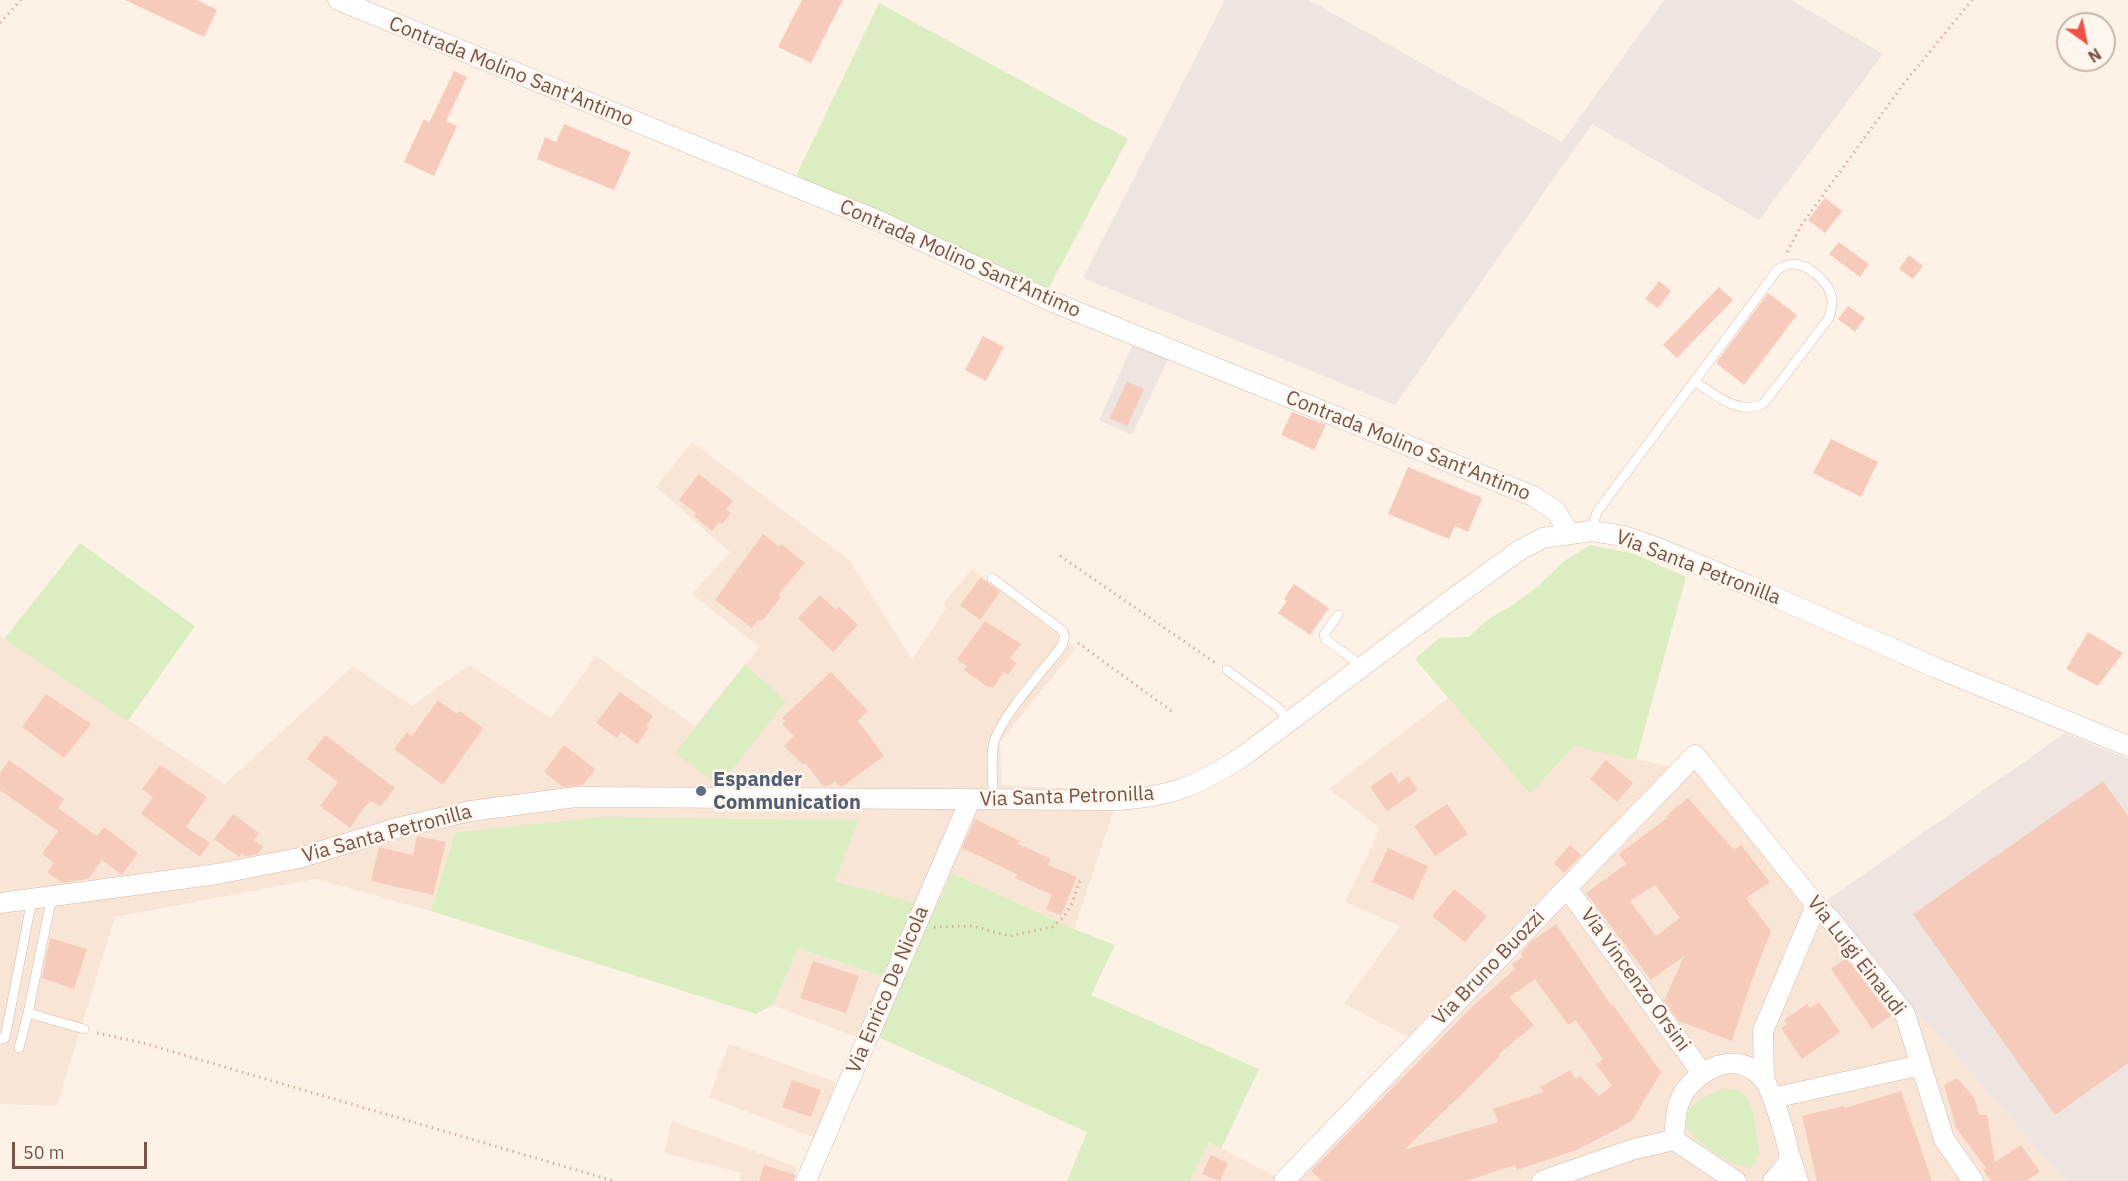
<!DOCTYPE html>
<html>
<head>
<meta charset="utf-8">
<style>
  body { margin:0 }
  #map { position:relative; width:2128px; height:1181px; overflow:hidden; background:#fef2e6; font-family:"IBM Plex Sans",sans-serif }
  canvas { display:block }
  .north { position:absolute; left:2056px; top:12px; width:60px; height:60px; box-sizing:border-box; background:#fff6ee; border:2px solid #cab5ab; border-radius:50%; rotate:147deg; font-size:16px; font-weight:700; line-height:24px; text-align:center; color:#7b5347 }
  .north::after { content:''; display:block; margin:auto; width:21px; height:27px; background:#f45140; clip-path:polygon(50% 0,100% 100%,50% 72%,0 100%) }
  .scale { position:absolute; left:12px; top:1142px; width:135px; height:27px; box-sizing:border-box; border:3px solid #7b5347; border-top:0; padding-left:8px; font-size:18px; line-height:21px; white-space:nowrap; color:#7b5347; -webkit-text-stroke:4px #fff6ee; paint-order:stroke }
</style>
</head>
<body>
<div id="map">
<canvas width="2128" height="1181"></canvas>
<div class="north">N</div>
<div class="scale">50 m</div>
</div>
<script>
const c = document.querySelector('canvas').getContext('2d');
c.lineJoin = 'round';
function fill(path, color) { c.fillStyle = color; c.fill(path, 'evenodd'); }
function stroke(path, color, width, dash) { c.strokeStyle = color; c.lineWidth = width; c.lineCap = dash ? 'butt' : 'round'; c.setLineDash(dash || []); c.stroke(path); }
function drawText(font, color, halo, rows, align = 'center') {
  c.font = font + ' "IBM Plex Sans",sans-serif'; c.lineWidth = 5; c.setLineDash([]); c.textBaseline = 'middle'; c.strokeStyle = halo; c.fillStyle = color; for (const [text, x, y, turn = 0] of rows) {
    c.save(); c.translate(x, y); c.rotate((+turn || 0) * Math.PI / 180); c.textAlign = isNaN(turn) ? turn : align; if (halo) c.strokeText(text, 0, 0); c.fillText(text, 0, 0); c.restore();
  }
}
const residential = new Path2D(`
  M692 442 849 560 912 659 947 608 943 604 972 569 1076 648 1000 742 1002 785 1120 791 1074 929 952 873 934 909 834 881 857 820 602 817 455 832 431 911 316 879 115 917 57 1106 0 1104V636L225 784 353 666 412 706 469 665 551 718 596 656 695 726 759 647 692 594 730 552 656 487Z
  M1448 698 1530 794 1574 746 1697 772 1943 1041 2065 1181H1190L1209 1142 1274 1176 1408 1037 1344 1004 1400 926 1345 902 1380 828 1329 789Z
  M798 948 882 976 859 1038 773 1005Z
  M729 1044 836 1082 815 1138 709 1097Z
  M672 1121 797 1167 792 1181H740L741 1173 664 1153Z`);
const industrial = new Path2D(`
  M1225 0H1309L1562 142 1664 0H1791L1883 54 1759 220 1592 124 1395 405 1083 278Z
  M1134 341 1170 356 1132 435 1099 420Z
  M2065 733 2128 759V1181H2065L1943 1041 1819 906Z`);
const green = new Path2D(`
  M879 3 1128 139 1046 293 794 180Z
  M80 543 195 626 128 721 4 639Z
  M1590 545 1635 554 1686 577 1636 760 1574 746 1530 794 1415 659 1439 638 1468 637 1490 618 1511 606 1537 587 1564 561Z
  M745 665 786 701 726 777 710 779 675 753Z
  M602 817 858 820 835 881 918 904 882 976 798 948 773 1005 756 1014 431 911 455 832Z
  M952 873 1074 929 1115 945 1091 995 1259 1069 1221 1149 1209 1142 1190 1181H1067L1087 1132 874 1035Z
  M1724 1089 1738 1090 1746 1097 1753 1110 1759 1154 1753 1167C1735 1166 1726 1160 1711 1150 1670 1123 1684 1102 1724 1089Z`);
const building = new Path2D(`
  M125 0H197L217 10 204 37Z
  M802 0H843L811 63 778 47Z
  M454 71 467 77 446 121 457 126 434 176 404 162 424 119 429 122 433 115Z
  M564 124 631 152 614 190 537 159 545 137 556 142Z
  M1825 198 1842 211 1825 233 1808 220Z
  M1839 242 1869 264 1860 277 1829 254Z
  M1909 255 1923 266 1913 279 1899 269Z
  M1659 281 1671 291 1658 308 1645 299Z
  M1719 287 1733 300 1677 358 1663 345Z
  M1768 293 1797 315 1744 385 1716 363Z
  M1848 306 1865 318 1855 332 1838 319Z
  M983 336 1004 347 986 381 965 370Z
  M1127 381 1144 389 1127 426 1110 418Z
  M1292 412 1326 425 1314 450 1281 435Z
  M1831 439 1878 462 1861 497 1813 473Z
  M1408 467 1482 498 1468 532 1455 526 1449 539 1388 514Z
  M699 474 733 501 726 509 731 513 722 524 719 522 712 531 694 516 696 513 679 500Z
  M763 534 779 547 781 544 805 563 778 595 781 597 763 620 757 621 752 628 715 600Z
  M981 577 1000 592 980 620 960 605Z
  M1294 584 1329 608 1310 635 1278 613 1287 601 1284 599Z
  M820 595 836 610 839 607 858 625 833 652 798 618Z
  M985 621 1021 644 1010 658 1016 663 1008 675 1004 672 993 688 990 686 989 688 964 670 967 666 957 659Z
  M2088 632 2123 653 2098 686 2066 669Z
  M831 672 868 711 858 721 884 756 843 786H839L835 781 828 786H823L805 763 803 765 784 746 794 736 782 724 785 721 782 718Z
  M620 692 653 716 646 726 649 728 637 744 621 732 617 738 596 723Z
  M46 694 91 724 64 758 22 727Z
  M438 700 457 714 460 711 483 728 443 785 394 749 407 732 412 736Z
  M325 735 395 788 380 807 372 801 367 804 350 828 320 806 338 782 307 759Z
  M564 745 595 769 583 785 563 787 544 772Z
  M9 760 64 799 58 808 97 836 104 827 138 853 122 875 102 860 88 879 62 883 47 872 54 863 42 854 58 831 0 790V773Z
  M1606 760 1633 783 1617 802 1590 779Z
  M160 765 207 797 186 827 210 843 200 857 141 814 153 797 142 789Z
  M1391 772 1399 783 1408 776 1418 790 1387 811 1370 787Z
  M2103 781 2128 816V1063L2055 1115 1913 914Z
  M1688 798 1734 850 1741 845 1770 882 1746 898 1771 931 1749 988 1732 1041 1679 1021 1664 1001 1684 956 1651 980 1586 893 1626 864 1619 854 1667 818 1666 816ZM1655 885 1680 918 1656 936 1630 901Z
  M1447 804 1468 834 1435 856 1414 826Z
  M233 814 259 833 254 840 263 847 258 854 246 856 242 853 239 857 214 839Z
  M975 819 1020 841 1018 844 1051 859 1048 865 1077 877 1061 916 1046 909 1052 895 1015 878 1017 874 962 848Z
  M417 836 446 842 433 895 371 881 379 847 413 855Z
  M1570 845 1581 855 1564 873 1554 863Z
  M1388 848 1428 866 1413 900 1372 882Z
  M1454 889 1487 916 1465 942 1432 916Z
  M1556 924 1611 1005 1612 1004 1661 1072 1632 1121 1579 1149 1517 1170 1515 1165 1466 1181H1322L1311 1171 1472 1007 1515 969 1512 964 1523 957 1521 953 1531 942ZM1535 979 1568 1025 1576 1020 1603 1059 1596 1064 1612 1086 1599 1096 1580 1076 1576 1079 1570 1070 1540 1087 1544 1092 1493 1109 1498 1122 1404 1150 1469 1087 1500 1056 1499 1054 1534 1025 1509 997Z
  M50 938 87 949 74 989 42 978Z
  M1846 958 1891 1016 1872 1029 1831 969Z
  M813 961 859 976 846 1013 800 998Z
  M1819 1002 1840 1032 1802 1059 1781 1028 1787 1024 1784 1020 1807 1004 1810 1008Z
  M1957 1078 1975 1099 1979 1115H1987L1995 1162 2021 1145 2040 1172 2026 1181H1991L1983 1170 1986 1168 1956 1128 1944 1085Z
  M792 1080 821 1090 811 1117 782 1107Z
  M1901 1091 1932 1181H1817L1802 1116 1844 1106 1845 1108Z
  M1211 1155 1228 1163 1220 1181 1202 1174Z
  M764 1165 796 1175 794 1181H759Z`);
const path = new Path2D(`
  M0 23 21 0
  M1787 252 1802 224 1905 82 1972 0
  M1060 556 1217 664
  M1078 643 1173 712
  M934 927 972 926 1010 936 1052 927 1063 918 1072 903 1080 880
  M97 1033 143 1043 614 1181`);
const lane = new Path2D(`
  M1591 531 1597 512 1778 269C1782 267 1787 265 1791 264 1808 263 1830 283 1832 299 1833 306 1831 311 1829 318L1764 403C1740 417 1714 394 1694 381
  M992 578 1062 630 1065 637 1061 647C1043 671 1005 712 995 739 989 755 994 782 993 800
  M1338 615 1324 635 1326 640 1353 659 1361 669
  M1227 670 1277 707 1290 722
  M52 896 28 1013 84 1029
  M0 1039 5 1038 32 899
  M19 1048 28 1013`);
const street = new Path2D(`
  M338 0 879 221 1053 302 1533 496 1556 511 1569 533
  M1567 888 1702 1073
  M0 903 217 874 299 858 397 828 471 811 576 797 1119 800C1173 796 1197 786 1242 757L1455 597 1520 550 1543 538 1591 531 1624 536 1658 548 1750 586 1934 667 2128 746
  M1764 1080 1763 1031 1816 905
  M1773 1098 1921 1065
  M1790 1156 1798 1181
  M806 1181 970 800
  M1284 1181 1695 755 1816 905 1832 921 1905 1014 1944 1139 1973 1181
  M1542 1181 1634 1149 1674 1140
  M1736 1181 1674 1140C1675 1129 1675 1114 1679 1103 1687 1078 1724 1053 1750 1068 1754 1070 1761 1076 1764 1080 1771 1088 1791 1150 1789 1159 1786 1168 1780 1174 1773 1181`);
const markers = [
  [701,791,6,"#5c6f8a"]
];
const streetNames = [
  ["Contrada Molino Sant'Antimo",511,72,22],
  ["Contrada Molino Sant'Antimo",960,259,24],
  ["Contrada Molino Sant'Antimo",1408,446,22],
  ["Via Santa Petronilla",1698,568,21],
  ["Via Santa Petronilla",1067,797,-2],
  ["Via Santa Petronilla",387,834,-15],
  ["Via Luigi Einaudi",1856,956,52],
  ["Via Bruno Buozzi",1489,968,-46],
  ["Via Vincenzo Orsini",1635,980,54],
  ["Via Enrico De Nicola",888,990,-67]
];
const serviceNames = [
  ["Espander",713,780],
  ["Communication",713,803]
];
fill(residential, '#f9e5d6');
fill(industrial, '#eee5e0');
fill(green, '#daeec2');
fill(building, '#f7cbbb');
stroke(lane, '#d4baad', 10);
stroke(street, '#d4baad', 21);
stroke(path, '#dcae9d', 3, [1.5, 4.5]);
stroke(lane, '#fff', 9);
stroke(street, '#fff', 20);
for (const [x, y, r, color] of markers) { const dot = new Path2D(); dot.arc(x, y, r, 0, 2 * Math.PI); c.fillStyle = color; c.fill(dot); stroke(dot, '#fff6ee', 2); }
drawText('20px', '#7b5347', '#fff6ee', streetNames);
drawText('bold 20px', '#4e5e75', '#fff6ee', serviceNames, 'left');
</script>
</body>
</html>
